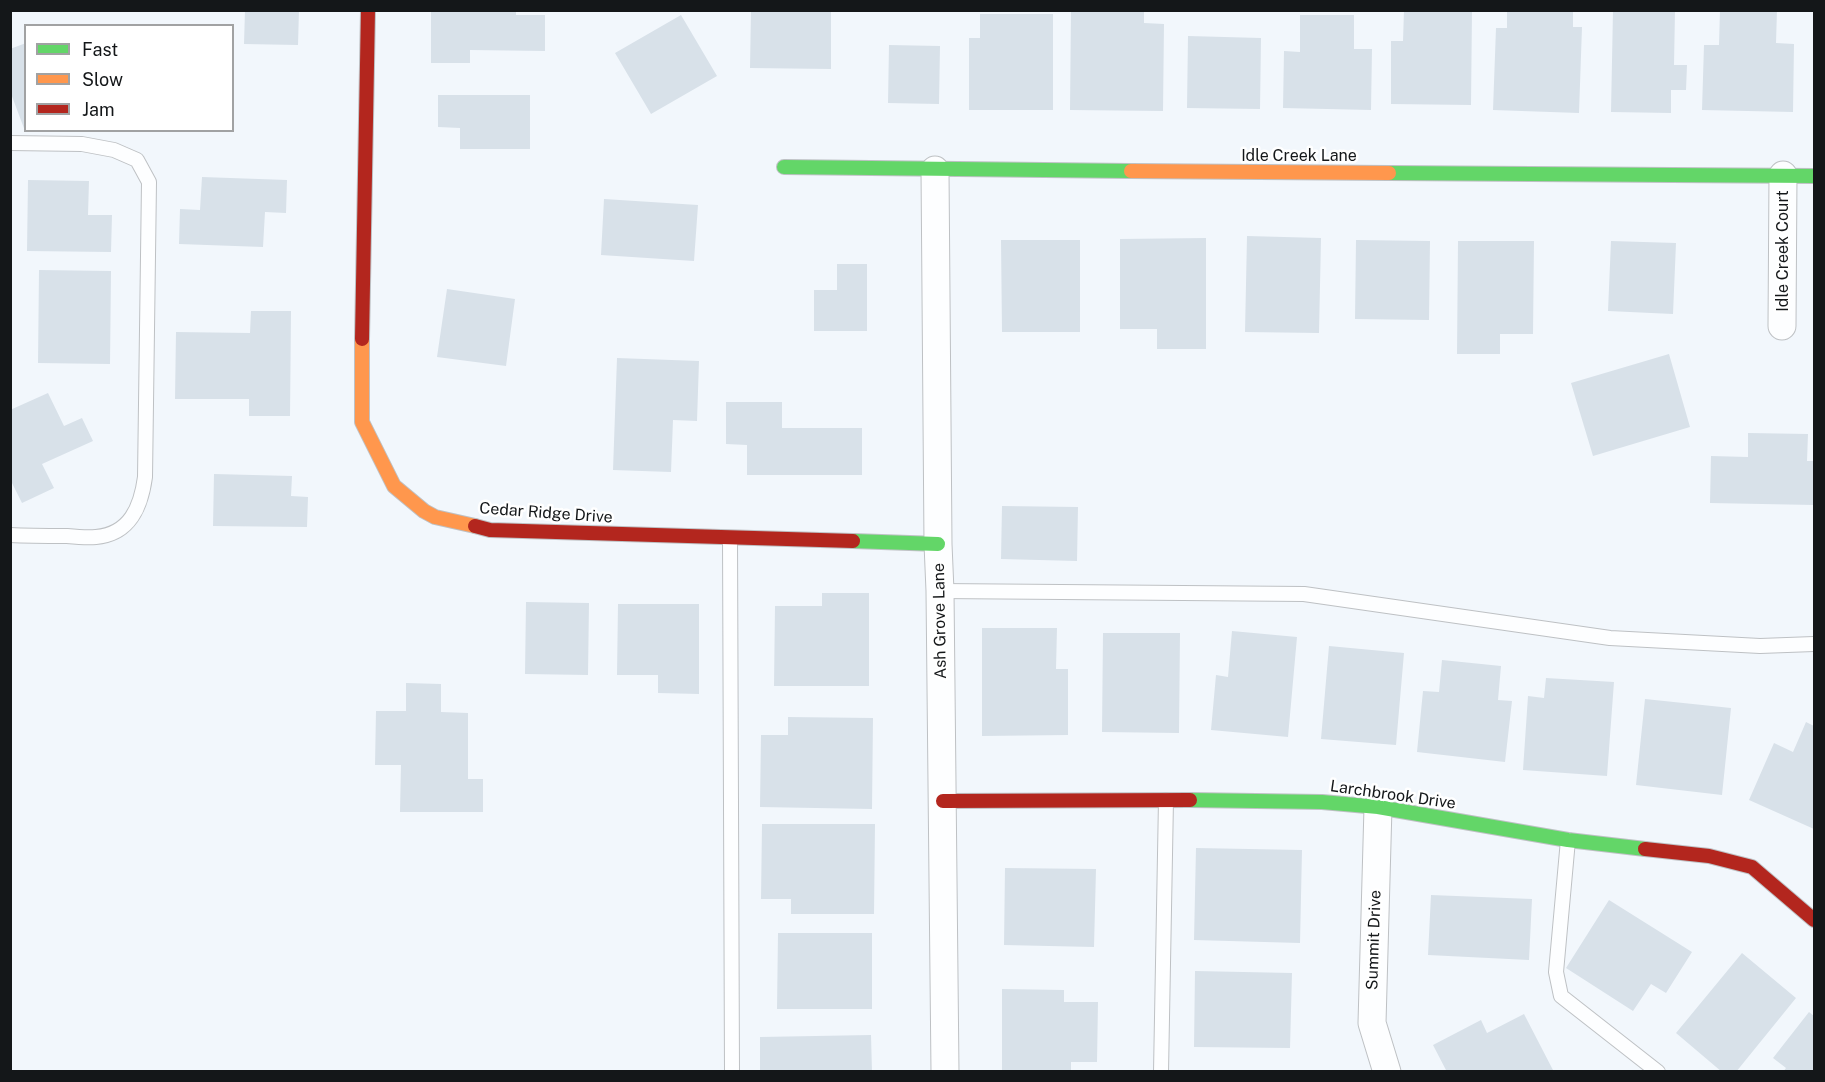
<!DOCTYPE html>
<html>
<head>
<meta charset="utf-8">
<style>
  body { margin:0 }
  #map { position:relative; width:1825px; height:1082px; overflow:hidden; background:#f2f7fc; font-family:"Public Sans",sans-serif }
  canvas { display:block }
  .frame { position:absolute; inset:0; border:12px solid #141719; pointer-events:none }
  .legend { position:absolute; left:24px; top:24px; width:210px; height:108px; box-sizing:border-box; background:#fff; border:2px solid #a1a2a3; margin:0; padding:8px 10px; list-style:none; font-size:18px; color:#141719 }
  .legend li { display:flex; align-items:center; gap:12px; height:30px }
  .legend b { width:30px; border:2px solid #a1a2a3 }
</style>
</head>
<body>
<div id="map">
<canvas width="1825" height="1082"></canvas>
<div class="frame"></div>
<ul class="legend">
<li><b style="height:8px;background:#63d668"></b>Fast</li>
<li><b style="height:8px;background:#ff974d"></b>Slow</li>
<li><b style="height:8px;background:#b3261e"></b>Jam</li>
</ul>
</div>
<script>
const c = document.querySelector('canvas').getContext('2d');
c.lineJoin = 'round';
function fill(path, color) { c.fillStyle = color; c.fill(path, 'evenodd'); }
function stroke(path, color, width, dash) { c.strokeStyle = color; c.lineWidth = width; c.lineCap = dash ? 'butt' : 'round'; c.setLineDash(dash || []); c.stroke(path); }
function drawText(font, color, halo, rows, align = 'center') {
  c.font = font + ' "Public Sans",sans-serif'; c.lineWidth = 5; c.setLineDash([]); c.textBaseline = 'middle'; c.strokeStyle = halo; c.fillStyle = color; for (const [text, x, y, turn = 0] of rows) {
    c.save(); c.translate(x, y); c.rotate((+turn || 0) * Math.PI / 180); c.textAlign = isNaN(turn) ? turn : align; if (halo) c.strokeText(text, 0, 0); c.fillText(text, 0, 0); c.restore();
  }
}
const building = new Path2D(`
  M245 10H299L298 45 244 44Z
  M431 10H516V15H545V51L470 50V63H431Z
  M751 10H831V69L750 68Z
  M1071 10H1144V23L1164 24 1163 111 1070 110Z
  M1404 10H1472L1471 105 1391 104V41H1403Z
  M1507 10H1573V27H1582L1579 113 1493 110 1496 28H1507Z
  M1613 10 1675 11 1674 65H1687L1686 90H1671V113L1611 112Z
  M1720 10H1777L1776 43 1794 44 1793 112 1702 110 1704 45H1719Z
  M980 14H1053V110H969V38H980Z
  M681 15 717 76 651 114 615 53Z
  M1300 15H1354V49H1372L1371 110 1283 108 1284 51 1300 52Z
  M1188 36 1261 38 1260 109 1187 108Z
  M26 43V131H25L10 91V49Z
  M889 45 940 46 939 104 888 103Z
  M438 95H530V149H460V128L438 127Z
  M202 177 287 180 286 213 265 212 263 247 179 244 180 209 200 210Z
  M28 180 89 181 88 215H112L111 252 27 251Z
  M604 199 698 205 694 261 601 255Z
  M1247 236 1321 238 1319 333 1245 332Z
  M1206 238V349H1157V329H1120V239Z
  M1001 240H1080V332H1002Z
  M1356 240 1430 241 1429 320 1355 319Z
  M1458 241H1534L1533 334H1500V354H1457Z
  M1611 241 1676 243 1673 314 1608 311Z
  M837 264H867V331H814V290H837Z
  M39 270 111 271 110 364 38 363Z
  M447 289 515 299 506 366 437 357Z
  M251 311H291L290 416H249V399H175L176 332 250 333Z
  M1669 354 1690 427 1593 456 1571 383Z
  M617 358 699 361 697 421 673 420 671 472 613 470Z
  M48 393 64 426 82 418 93 441 42 464 54 488 22 503 10 479V410Z
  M726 402H782V428H862V475H747V445L726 444Z
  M1748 433 1808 434 1807 461H1814V505L1710 503 1711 456 1748 457Z
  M214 474 292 476 291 496 308 497 307 527 213 526Z
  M1002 506 1078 507 1077 561 1001 559Z
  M822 593H869V686H774L775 606H822Z
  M526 602 589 603 588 675 525 674Z
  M618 604H699V694L658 693V675H617Z
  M982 628H1057L1056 669H1068V735L982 736Z
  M1232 631 1297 637 1288 737 1211 730 1216 675 1228 677Z
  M1103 633H1180L1179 733 1102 732Z
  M1329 646 1404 653 1396 745 1321 739Z
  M1442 660 1501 666 1498 700 1512 701 1505 762 1417 752 1423 691 1439 692Z
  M1546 678 1614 682 1607 776 1523 770 1528 696 1544 698Z
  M406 683 441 684V712L468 713V779H483V812H400L401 765H375L376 711H406Z
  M1645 699 1731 708 1722 795 1636 785Z
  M788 717 873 718 872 809 760 807 761 735H788Z
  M1806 722 1814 726V829L1749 800 1774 743 1793 752Z
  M762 824H875L874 914H791V899H761Z
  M1196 848 1302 850 1300 943 1194 940Z
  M1005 868 1096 869 1094 947 1004 945Z
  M1431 895 1532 899 1529 960 1428 955Z
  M1609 900 1692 952 1666 993 1651 984 1633 1011 1566 968Z
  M778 933H872V1009H777Z
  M1742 953 1796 998 1736 1072H1722L1676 1033Z
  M1195 971 1292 973 1290 1048 1194 1047Z
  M1002 989 1064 990V1002H1098L1097 1062H1071V1072H1002Z
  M1809 1012 1814 1016V1072H1783L1786 1068 1773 1058Z
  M1524 1014 1554 1072H1447L1433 1045 1481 1020 1487 1033Z
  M871 1035 872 1072H760V1037Z`);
const lane = new Path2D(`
  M10 143 82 144 114 150 137 160 149 182 145 477C141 507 130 534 96 537 87 538 77 537 67 536 48 536 29 536 10 535
  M730 538 732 1072
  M940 591 1304 594 1610 638 1760 646 1814 644
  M1568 840 1556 972 1561 996 1658 1072
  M1161 1072 1166 800`);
const street = new Path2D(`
  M935 170 938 544 940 591 945 1072
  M1782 326 1783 175
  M1378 807 1372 1023 1387 1072`);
const fast = new Path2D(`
  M784 167 1131 171
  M1389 173 1814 176
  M853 541 938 544
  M1190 800 1322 802 1378 807 1568 840 1645 849`);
const slow = new Path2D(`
  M1131 171 1389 173
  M362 339V422L394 486 424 511 435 517 475 526`);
const jam = new Path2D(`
  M362 339 368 10
  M475 526 490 530 853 541
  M943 801 1190 800
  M1645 849 1709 856 1752 867 1814 920`);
const streetNames = [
  ["Idle Creek Lane",1299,156],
  ["Idle Creek Court",1783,251,-90],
  ["Cedar Ridge Drive",546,513,4],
  ["Ash Grove Lane",940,621,-91],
  ["Larchbrook Drive",1393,795,8],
  ["Summit Drive",1374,940,-88]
];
fill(building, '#d8e1e9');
stroke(lane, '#bec1c4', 16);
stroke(street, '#bec1c4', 29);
stroke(fast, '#bec1c4', 16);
stroke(slow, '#bec1c4', 16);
stroke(jam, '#bec1c4', 16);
stroke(lane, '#fdfeff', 14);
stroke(street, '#fdfeff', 27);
stroke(fast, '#63d668', 14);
stroke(slow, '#ff974d', 14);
stroke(jam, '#b3261e', 14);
drawText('16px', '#141719', '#fff', streetNames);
</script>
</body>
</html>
